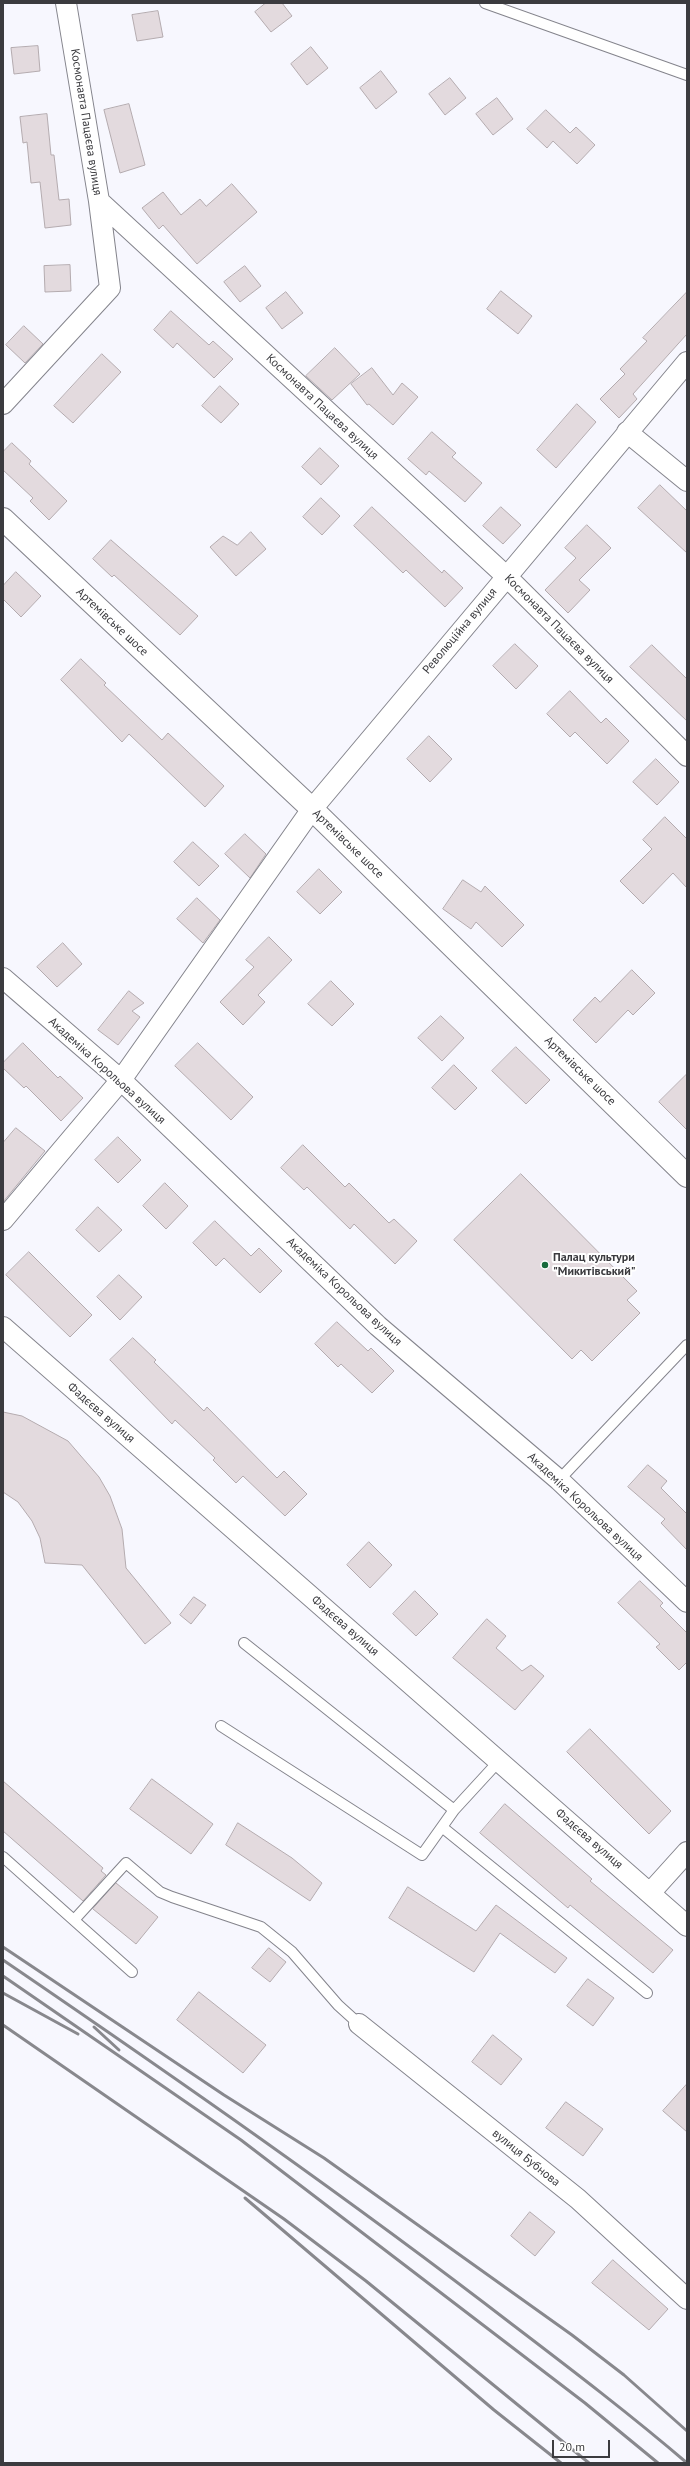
<!DOCTYPE html>
<html>
<head>
<meta charset="utf-8">
<style>
  body { margin:0 }
  #map { position:relative; width:690px; height:2466px; overflow:hidden; background:#f7f7fe; font-family:"PT Sans",sans-serif }
  canvas { display:block }
  .frame { position:absolute; inset:0; border:4px solid #3b3b3f; pointer-events:none }
  .scale { position:absolute; left:552px; top:2440px; width:58px; height:18px; box-sizing:border-box; border:2px solid #3b3b3f; border-top:0; padding-left:5px; font-size:12px; line-height:14px; white-space:nowrap; color:#3b3b3f; -webkit-text-stroke:3px #fff; paint-order:stroke }
</style>
</head>
<body>
<div id="map">
<canvas width="690" height="2466"></canvas>
<div class="frame"></div>
<div class="scale">20 m</div>
</div>
<script>
const c = document.querySelector('canvas').getContext('2d');
c.lineJoin = 'round';
function fill(path, color) { c.fillStyle = color; c.fill(path, 'evenodd'); }
function stroke(path, color, width, dash) { c.strokeStyle = color; c.lineWidth = width; c.lineCap = dash ? 'butt' : 'round'; c.setLineDash(dash || []); c.stroke(path); }
function drawText(font, color, halo, rows, align = 'center') {
  c.font = font + ' "PT Sans",sans-serif'; c.lineWidth = 4; c.setLineDash([]); c.textBaseline = 'middle'; c.strokeStyle = halo; c.fillStyle = color; for (const [text, x, y, turn = 0] of rows) {
    c.save(); c.translate(x, y); c.rotate((+turn || 0) * Math.PI / 180); c.textAlign = isNaN(turn) ? turn : align; if (halo) c.strokeText(text, 0, 0); c.fillText(text, 0, 0); c.restore();
  }
}
const building = new Path2D(`
  M266 3H282L292 16 271 32 255 12Z
  M158 11 163 37 137 41 132 15Z
  M38 46 40 71 14 74 11 48Z
  M311 47 328 68 307 85 291 64Z
  M381 71 397 92 376 109 360 88Z
  M450 78 466 98 445 115 429 94Z
  M497 98 513 119 493 135 476 114Z
  M129 104 145 165 120 173 104 110Z
  M546 110 570 133 576 127 595 145 577 164 553 141 547 148 527 129Z
  M47 114 51 155H54L59 200 69 199 71 225 45 228 40 182 31 183 27 142 23 143 20 117Z
  M232 184 257 212 197 264 163 225 159 229 142 208 163 192 181 215 200 199 206 206Z
  M70 265 71 291 45 292 44 266Z
  M245 266 261 286 240 302 224 282Z
  M501 291 532 316 518 334 487 309Z
  M286 292 303 313 282 329 266 308Z
  M687 292V334L633 394 637 399 619 418 600 399 625 374 620 369 647 341 643 338Z
  M171 311 209 345 213 341 233 359 214 378 177 343 173 348 154 330Z
  M24 326 43 344 25 363 6 345Z
  M335 348 360 374 332 400 306 376Z
  M102 354 121 372 73 423 54 406Z
  M372 368 393 395 402 383 418 397 393 425 369 404 367 405 351 384Z
  M220 386 239 404 221 423 202 406Z
  M577 404 596 422 556 468 537 450Z
  M432 432 456 453 452 457 482 483 465 502 429 471 426 475 408 459Z
  M12 443 31 461 29 464 67 501 49 520 30 501 33 498 3 470V452Z
  M320 448 339 466 321 485 302 467Z
  M660 485 687 511V553L638 508Z
  M321 498 340 516 322 535 303 517Z
  M372 507 442 573 444 570 463 588 445 607 406 570 403 573 354 526Z
  M501 507 521 525 503 544 483 526Z
  M587 525 611 548 579 580 590 590 568 613 545 590 576 558 565 548Z
  M251 532 266 549 236 576 210 547 223 536 237 545Z
  M111 540 198 616 180 635 114 575 112 577 93 559Z
  M16 572 41 596 21 617 3 599V586Z
  M515 644 538 666 516 689 493 666Z
  M652 645 687 679V721L630 667Z
  M81 659 106 683 104 685 162 740 168 733 224 786 205 807 129 734 122 742 61 680Z
  M570 691 601 723 606 718 629 741 607 764 575 732 570 737 547 714Z
  M429 736 452 759 430 782 407 759Z
  M656 759 679 782 657 805 633 782Z
  M665 817 687 839V888L673 873 643 904 620 881 652 849 643 840Z
  M245 834 266 854 250 878 225 854Z
  M193 842 219 866 199 886 174 862Z
  M319 869 342 892 320 914 297 892Z
  M463 880 481 892 485 886 524 925 502 947 476 922 471 929 443 909Z
  M197 898 220 920 203 943 177 919Z
  M269 937 292 960 258 995 265 1002 243 1025 220 1002 254 967 246 960Z
  M63 943 82 964 57 987 37 967Z
  M632 970 655 993 633 1015 628 1010 596 1043 573 1020 595 997 600 1002Z
  M331 981 354 1004 332 1026 308 1004Z
  M129 991 144 1003 132 1011 140 1017 118 1045 98 1030Z
  M441 1016 464 1038 442 1061 418 1038Z
  M23 1043 58 1078 60 1076 83 1098 61 1121 26 1086 24 1088 3 1068V1063Z
  M198 1043 253 1097 231 1120 175 1066Z
  M516 1047 550 1080 526 1104 492 1071Z
  M454 1065 477 1088 455 1110 432 1088Z
  M687 1074V1130L659 1102Z
  M16 1128 45 1151 3 1202V1143Z
  M118 1137 141 1160 118 1183 95 1160Z
  M303 1145 345 1187 349 1183 389 1223 394 1219 417 1241 395 1264 354 1224 350 1229 307 1187 304 1190 281 1168Z
  M521 1174 637 1291 627 1300 640 1313 592 1361 581 1350 572 1359 454 1240Z
  M165 1183 188 1206 166 1229 143 1206Z
  M98 1207 122 1230 99 1252 76 1230Z
  M215 1221 251 1256 259 1248 282 1271 260 1293 224 1258 216 1266 193 1243Z
  M29 1252 92 1315 70 1337 6 1275Z
  M119 1275 142 1297 120 1320 97 1297Z
  M337 1322 368 1351 371 1348 394 1371 372 1393 341 1364 338 1367 315 1344Z
  M133 1338 156 1360 154 1362 204 1411 207 1407 277 1478 284 1471 307 1494 285 1516 243 1476 236 1483 213 1460 215 1458 175 1420 172 1424 110 1360Z
  M3 1412 22 1416 68 1441 99 1477 110 1496 122 1529 126 1568 171 1623 145 1644 82 1565 45 1563 40 1538 32 1521 18 1502 3 1492Z
  M648 1465 667 1481 661 1488 687 1514V1550L661 1523 665 1519 628 1487Z
  M369 1542 392 1565 370 1588 347 1565Z
  M640 1581 663 1603 660 1606 687 1633V1662L679 1670 656 1647 660 1644 618 1603Z
  M415 1591 438 1614 416 1636 393 1614Z
  M194 1597 206 1605 191 1624 180 1615Z
  M487 1619 506 1636 496 1648 522 1671 531 1665 544 1676 515 1710 453 1658Z
  M590 1729 671 1811 649 1834 567 1752Z
  M152 1779 213 1824 191 1854 130 1809Z
  M3 1781 103 1868 101 1871 106 1875 83 1901 3 1831Z
  M505 1804 592 1879 590 1881 673 1950 653 1973 570 1905 568 1908 480 1833Z
  M238 1823 292 1858 322 1883 310 1901 226 1845Z
  M116 1883 158 1917 136 1944 93 1909Z
  M408 1887 476 1931 496 1905 567 1958 555 1973 500 1933 474 1972 389 1918Z
  M269 1948 286 1962 270 1982 252 1968Z
  M588 1979 614 1998 593 2026 567 2006Z
  M199 1992 266 2045 243 2073 177 2020Z
  M493 2035 522 2059 501 2085 472 2062Z
  M687 2084V2132L663 2111Z
  M566 2102 603 2129 583 2156 546 2128Z
  M530 2212 555 2232 535 2256 511 2236Z
  M613 2260 668 2309 649 2330 592 2283Z`);
const service = new Path2D(`
  M485 3 687 75
  M559 1480 687 1345
  M244 1643 454 1810
  M221 1726 422 1855 454 1810 499 1761
  M442 1827 647 1993
  M3 1857 132 1972
  M74 1920 126 1863 160 1892 172 1897 261 1927 292 1952 338 2005 359 2024`);
const minor = new Path2D(`
  M66 3 99 201 506 576 687 756
  M3 404 110 288 99 201
  M627 432 687 481
  M3 978 121 1080 378 1326 559 1480 687 1602
  M3 1220 121 1080 312 809 687 362
  M3 1327 687 1926
  M650 1893 687 1852
  M359 2024 578 2199 687 2299`);
const secondary = new Path2D(`
  M3 519 312 809 687 1176`);
const rail = new Path2D(`
  M3 1947 224 2095 324 2158 572 2335 624 2375 687 2431
  M3 1960C176 2078 347 2197 513 2325 572 2370 631 2415 687 2463
  M3 1976 241 2140 585 2403 658 2463
  M3 1993 78 2034
  M3 2025 284 2219 366 2281 589 2463
  M94 2027 119 2050
  M245 2198 494 2410 561 2463`);
const markers = [
  [545,1265,4,"#186b3c"]
];
const streetNames = [
  ["Космонавта Пацаєва вулиця",86,122,81],
  ["Космонавта Пацаєва вулиця",322,407,43],
  ["Артемівське шосе",112,622,43],
  ["Космонавта Пацаєва вулиця",559,629,45],
  ["Революційна вулиця",460,631,-50],
  ["Артемівське шосе",348,844,44],
  ["Академіка Корольова вулиця",107,1071,42],
  ["Артемівське шосе",580,1071,44],
  ["Академіка Корольова вулиця",344,1292,43],
  ["Фадєєва вулиця",101,1413,41],
  ["Академіка Корольова вулиця",585,1507,43],
  ["Фадєєва вулиця",345,1626,41],
  ["Фадєєва вулиця",589,1839,41],
  ["вулиця Бубнова",526,2158,39]
];
const poiNames = [
  ["Палац культури",553,1258],
  ["\"Микитівський\"",553,1272]
];
fill(building, '#e3dade');
stroke(building, '#b4abaf', 1);
stroke(service, '#84848c', 12);
stroke(minor, '#84848c', 22);
stroke(secondary, '#84848c', 24);
stroke(service, '#fff', 10);
stroke(minor, '#fff', 20);
stroke(secondary, '#fff', 22);
stroke(rail, '#88888d', 3);
for (const [x, y, r, color] of markers) { const dot = new Path2D(); dot.arc(x, y, r, 0, 2 * Math.PI); c.fillStyle = color; c.fill(dot); stroke(dot, '#fff', 1.5); }
drawText('12px', '#3b3b3f', '#fff', streetNames);
drawText('bold 12px', '#3b3b3f', '#fff', poiNames, 'left');
</script>
</body>
</html>
